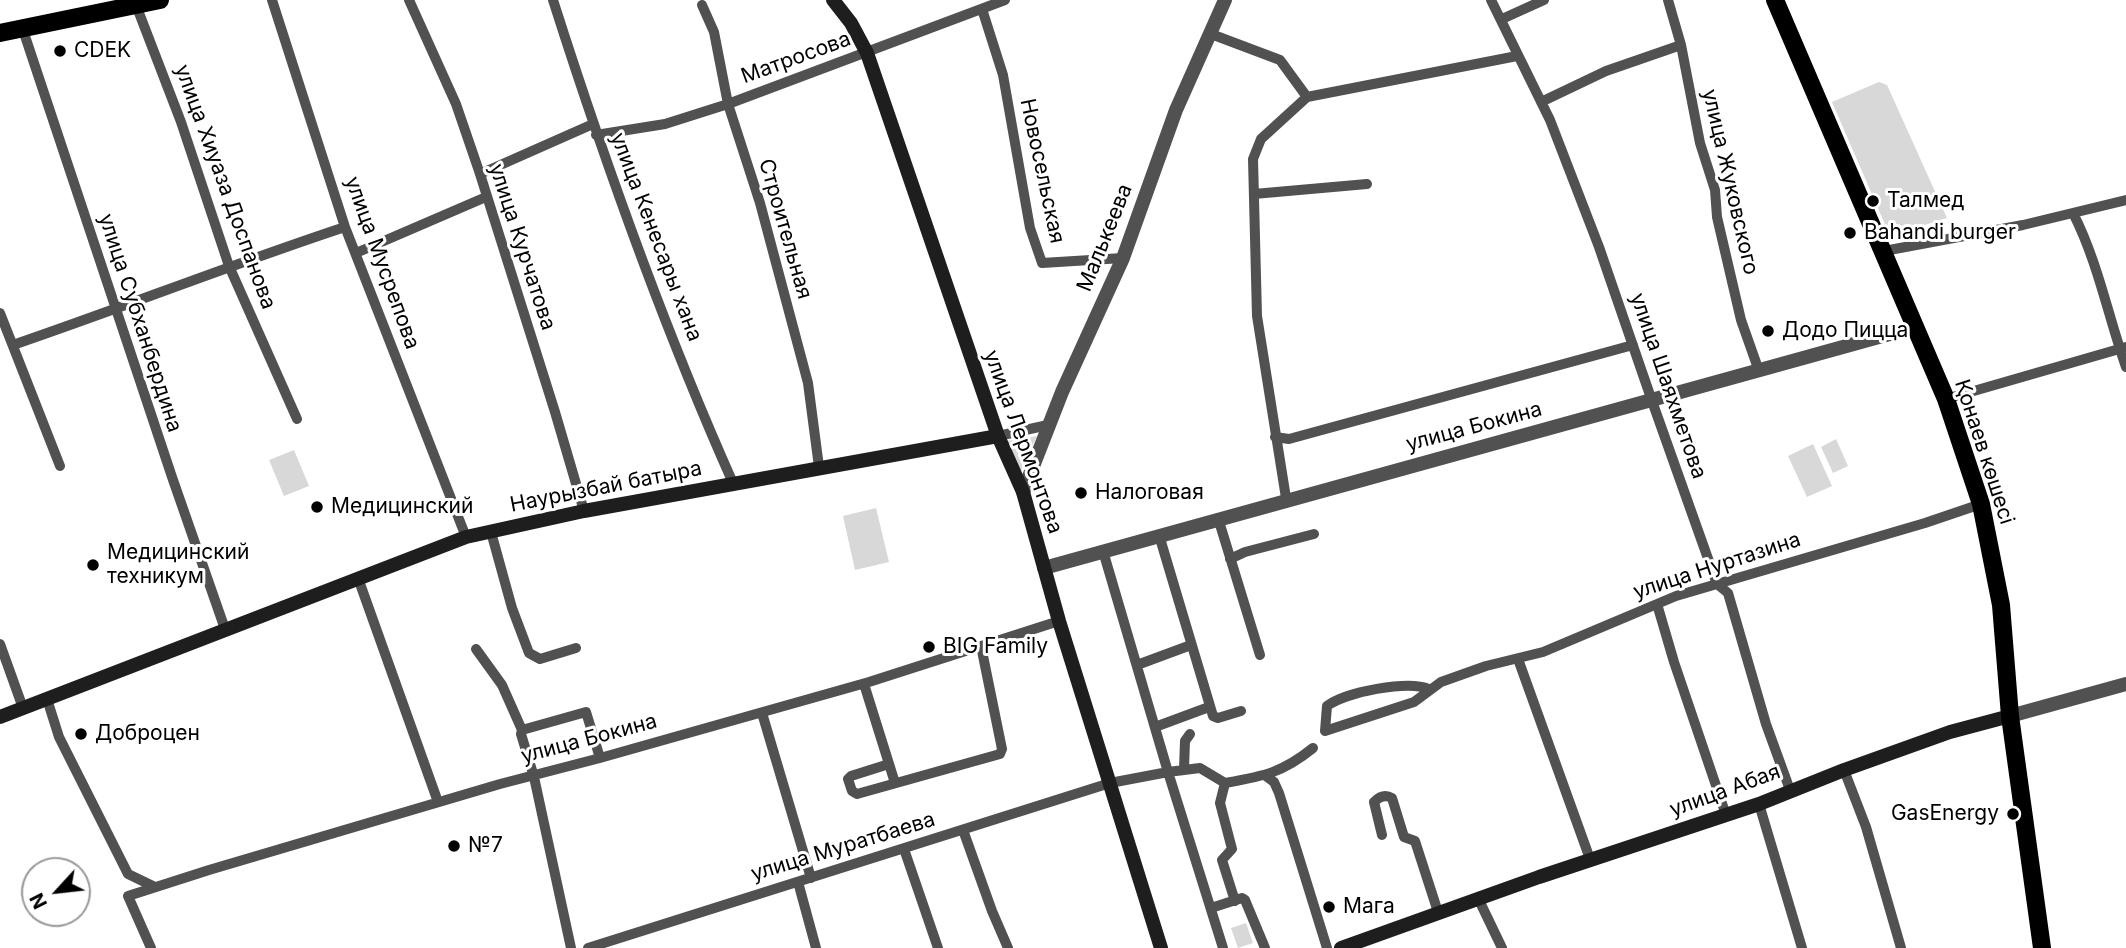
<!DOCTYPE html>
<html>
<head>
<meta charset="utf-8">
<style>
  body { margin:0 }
  #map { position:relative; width:2126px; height:948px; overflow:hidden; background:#fff; font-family:Inter,sans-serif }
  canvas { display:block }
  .north { position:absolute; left:21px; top:857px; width:70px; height:70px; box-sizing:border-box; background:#fff; border:2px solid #999; border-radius:50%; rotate:243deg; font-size:19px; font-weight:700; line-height:28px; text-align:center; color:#000 }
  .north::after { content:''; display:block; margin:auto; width:24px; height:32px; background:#000; clip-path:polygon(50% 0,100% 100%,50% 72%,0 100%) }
</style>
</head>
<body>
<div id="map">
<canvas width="2126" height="948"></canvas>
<div class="north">N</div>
</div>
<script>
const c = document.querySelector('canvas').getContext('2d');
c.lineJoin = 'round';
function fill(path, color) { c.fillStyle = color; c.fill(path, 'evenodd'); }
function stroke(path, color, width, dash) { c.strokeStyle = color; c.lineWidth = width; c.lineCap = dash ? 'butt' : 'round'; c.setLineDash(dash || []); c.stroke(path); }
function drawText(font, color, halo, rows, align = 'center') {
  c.font = font + ' Inter,sans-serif'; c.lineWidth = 6; c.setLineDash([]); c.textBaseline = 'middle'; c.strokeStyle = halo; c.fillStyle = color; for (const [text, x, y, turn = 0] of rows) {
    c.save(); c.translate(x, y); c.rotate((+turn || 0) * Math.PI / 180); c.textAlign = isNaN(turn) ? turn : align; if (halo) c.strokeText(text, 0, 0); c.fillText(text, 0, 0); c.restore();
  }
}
const green = new Path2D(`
  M1879 82 1887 85 1947 218 1890 236 1832 102Z
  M1037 436 1020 473 1007 441Z
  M1836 439 1848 466 1833 473 1821 447Z
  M1813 444 1832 486 1807 497 1788 456Z
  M294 450 309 486 284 496 269 460Z
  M876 508 889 562 855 570 843 516Z
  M1246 923 1253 943 1238 948 1231 928Z`);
const minor = new Path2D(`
  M272 0 345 227 466 537
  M409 0 456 104 480 174 555 412 584 511
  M553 0C605 163 663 326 733 483
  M1491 0 1550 120 1599 247 1652 401 1717 584 1728 593 1766 724 1790 790
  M1668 0 1681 45 1700 143 1715 190 1717 217 1741 320 1759 371
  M136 5 181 122 229 266 297 419
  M702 5 714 32 728 104 760 203 808 383 819 467
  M982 9 1003 75 1030 228 1042 263 1123 258
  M1502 19 1544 0
  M22 27 172 477 225 629
  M1211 34 1280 60 1307 97 1517 56
  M1541 102 1606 71 1681 45
  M596 135 665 124 728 104 1005 0
  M480 174 593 124
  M1254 194 1367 184
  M2073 213C2098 262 2108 316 2126 367
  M1884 251 2023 225 2126 200
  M356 253 486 197
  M0 313 60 466
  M13 345C124 307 233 264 345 227
  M1946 399 2126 347
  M998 436 1048 425
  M1275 437 1289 439 1633 345
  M1286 498 1257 316 1253 159 1261 139 1307 97
  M1218 518 1260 655
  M491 532 512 608 529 653 540 659 576 648
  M1159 535 1213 716 1218 718 1241 711
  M1103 551 1168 772 1200 768 1225 783C1264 776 1282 773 1313 748
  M1230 559 1245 552 1314 534
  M358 578 438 802
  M1657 604 1674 662 1726 815
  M0 644 23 708
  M476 649 502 685 522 730 521 734 534 777 571 948
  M1518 659 1590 859
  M1137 665 1191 645
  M864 684 895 783
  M1429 689C1408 680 1345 692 1327 706L1325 731 1414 702 1441 682 1486 666 1543 652 1676 596 1925 523 1981 504
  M47 699 59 737 128 874 155 887
  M762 713 811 878
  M1155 727 1209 707
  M522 730 586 712 600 758
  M889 764 851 776 848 779 852 791 857 794 1000 754 1002 749 981 646
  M1184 769 1185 741 1190 734
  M1844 770 1866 827 1901 948
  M1266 776 1274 782 1279 793 1327 948
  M1225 783 1220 803 1232 849 1222 860 1235 901
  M1759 804 1802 948
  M963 830 992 911 1008 948
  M1382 835 1374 802C1379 797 1385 794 1392 798L1404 837 1415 841 1438 912
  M904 849 938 948
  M798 882 816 948
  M1478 898 1502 948
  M1211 908 1242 898 1245 900 1265 948
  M151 948 128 896 209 870 500 784 600 758 869 682 1059 621
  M588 948 1110 783 1168 772 1223 948`);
const tertiary = new Path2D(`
  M1023 492 1062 392 1123 258 1176 110 1225 0
  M1044 568C1334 485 1625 408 1915 327
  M2010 716 2126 684`);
const secondary = new Path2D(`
  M833 0 851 23 867 53 998 436 1023 492 1059 621 1161 948
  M0 717 466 537 584 511 998 436
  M1341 948 1539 877 1759 804 1844 770 1950 732 2010 716`);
const primary = new Path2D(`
  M1775 0 1946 399 1981 504 2001 605 2010 716 2042 948
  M0 33 160 0`);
const markers = [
  [60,51,7,"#000"],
  [1873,201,7,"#000"],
  [1850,233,7,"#000"],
  [1768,331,7,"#000"],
  [1081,493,7,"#000"],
  [317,507,7,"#000"],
  [93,565,7,"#000"],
  [929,647,7,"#000"],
  [81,734,7,"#000"],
  [2013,814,7,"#000"],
  [454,846,7,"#000"],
  [1329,907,7,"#000"]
];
const poiNames = [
  ["CDEK",74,51],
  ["Талмед",1887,201],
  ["Bahandi burger",1864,233],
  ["Додо Пицца",1782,331],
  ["Налоговая",1095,493],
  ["Медицинский",331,507],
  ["Медицинский",107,553],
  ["техникум",107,577],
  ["BIG Family",943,647],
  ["Доброцен",95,734],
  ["GasEnergy",1999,814,"right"],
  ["№7",468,846],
  ["Мага",1343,907]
];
const streetNames = [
  ["Матросова",796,58,-20],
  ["Новосельская",1042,171,78],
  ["улица Жуковского",1730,182,77],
  ["улица Хиуаза Доспанова",225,187,70],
  ["Строительная",785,229,74],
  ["улица Кенесары хана",656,237,69],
  ["Малькеева",1105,238,-68],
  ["улица Курчатова",522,247,72],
  ["улица Мусрепова",382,263,70],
  ["улица Субханбердина",140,323,72],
  ["улица Шаяхметова",1668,386,71],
  ["улица Бокина",1474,427,-15],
  ["улица Лермонтова",1023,442,70],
  ["Қонаев көшесі",1984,452,72],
  ["Наурызбай батыра",606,487,-11],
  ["улица Нуртазина",1717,566,-18],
  ["улица Бокина",589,739,-15],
  ["улица Абая",1725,791,-20],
  ["улица Муратбаева",843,847,-17]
];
fill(green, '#d8d8d8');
stroke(minor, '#515151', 10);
stroke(tertiary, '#515151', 14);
stroke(secondary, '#1e1e1e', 14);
stroke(primary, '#000', 18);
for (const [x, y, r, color] of markers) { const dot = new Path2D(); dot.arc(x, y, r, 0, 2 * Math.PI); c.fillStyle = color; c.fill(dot); stroke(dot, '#fff', 2.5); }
drawText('21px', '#000', '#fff', poiNames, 'left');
drawText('21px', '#000', '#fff', streetNames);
</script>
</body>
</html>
